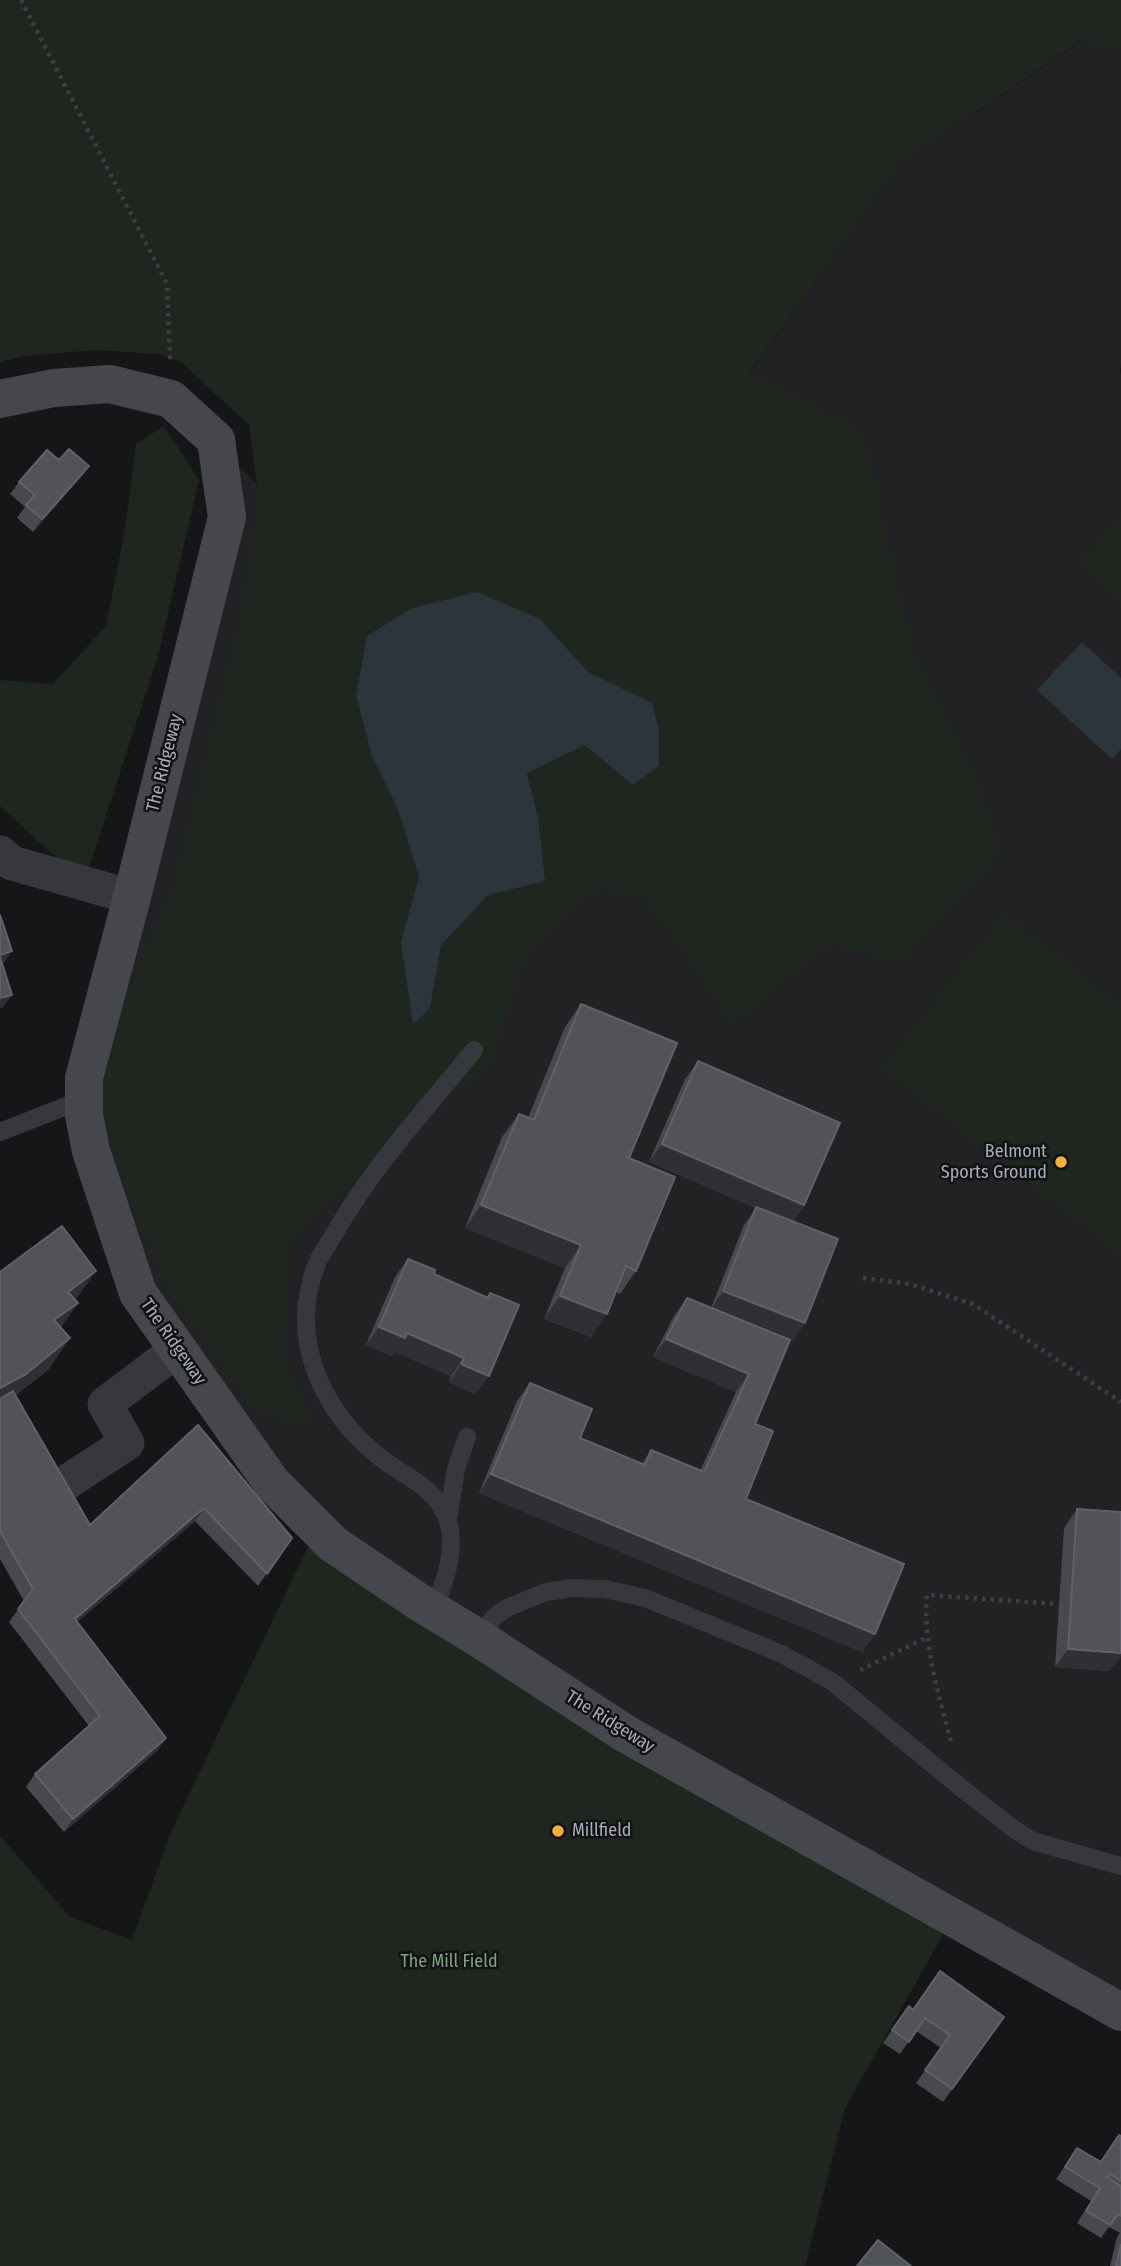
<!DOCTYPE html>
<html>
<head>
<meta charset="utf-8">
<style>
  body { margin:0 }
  canvas { display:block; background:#161618 }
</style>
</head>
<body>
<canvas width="1121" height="2266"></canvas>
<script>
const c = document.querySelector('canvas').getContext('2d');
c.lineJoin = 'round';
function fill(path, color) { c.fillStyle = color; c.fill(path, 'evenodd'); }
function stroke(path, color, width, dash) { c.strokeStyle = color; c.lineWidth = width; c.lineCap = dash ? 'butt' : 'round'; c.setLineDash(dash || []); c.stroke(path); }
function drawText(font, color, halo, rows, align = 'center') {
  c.font = font + ' "Fira Sans Condensed",sans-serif'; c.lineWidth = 5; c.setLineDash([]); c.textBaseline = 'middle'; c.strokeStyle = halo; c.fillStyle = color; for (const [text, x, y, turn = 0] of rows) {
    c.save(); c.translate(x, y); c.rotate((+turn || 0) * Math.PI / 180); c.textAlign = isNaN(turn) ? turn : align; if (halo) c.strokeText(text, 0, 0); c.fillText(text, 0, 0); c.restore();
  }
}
const built = new Path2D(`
  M1083 40 1121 47V367L1119 370 1121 375V2012L333 1544 138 1293 91 1151 227 517 213 443 336 556 749 374 902 162Z`);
const green = new Path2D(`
  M0 0H1121V47L1082 40 902 162 749 373 862 427 912 653 973 769 1001 855 899 964 833 943 733 1027 698 972 642 893 597 889 523 962 490 1066 374 1160 289 1245 282 1353 312 1425 253 1411 161 1274 109 1135 98 1065 175 882 240 621 254 531 257 483 249 425 181 362 158 354 96 350 23 356 0 362Z
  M164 426 199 480 158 656 84 883 0 806V680L53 684 106 626 125 529 136 444Z
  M1121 513V603L1079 563Z
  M1005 913 1121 1004V1255L883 1069Z
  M319 1524 953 1917 845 2108 805 2266H0V1836L70 1917 132 1940 171 1832Z`);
const water = new Path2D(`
  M477 592 540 619 588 672 652 703 659 731V766L633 785 585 745 527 773 538 818 545 881 488 895 441 945 430 1008 413 1025 401 942 419 877 398 809 372 756 356 695 367 636 412 608Z
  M1082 642 1121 678V749L1112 759 1037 690Z`);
const path = new Path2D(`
  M21 0 167 284 170 360
  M863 1278 910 1284 973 1304 1121 1402
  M860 1670 928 1637
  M951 1741C939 1699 922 1638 927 1595L1059 1604`);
const lane = new Path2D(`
  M0 1132 84 1099
  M448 1520 456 1469 467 1437
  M434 1611C444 1582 458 1549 447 1518 435 1487 407 1478 382 1459 322 1412 287 1339 317 1263 322 1252 330 1242 336 1231 374 1165 426 1109 474 1050
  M480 1639 494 1617 509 1607 546 1592 573 1588 605 1589 645 1598 782 1654 834 1683 965 1791 1014 1829 1033 1841 1121 1866`);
const street = new Path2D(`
  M0 853 12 863 132 897
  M64 1484 127 1443 105 1404 178 1349`);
const secondary = new Path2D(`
  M0 399 54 388 110 384 171 399 216 440 227 517 132 897 84 1078V1115L91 1151 138 1293 272 1483 333 1544 419 1602 480 1639 626 1734 1121 2012`);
const wall = new Path2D(`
  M59 460 89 466 80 478 33 532 17 518 25 507 10 494 19 482Z
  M581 1004 629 1158 636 1271 620 1294 616 1292 591 1337 544 1319 565 1268 465 1228 502 1137 519 1114 528 1118 565 1027Z
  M698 1061 804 1205 793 1221 805 1323 792 1341 768 1331 746 1499 875 1634 862 1652 479 1493 517 1401 530 1383 580 1438 642 1464 651 1450 700 1471 736 1392 653 1357 674 1316 687 1298 711 1308 744 1225 756 1208 649 1162 685 1079Z
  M408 1259 434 1274 487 1297 490 1293 476 1394 449 1382 451 1376 395 1352 392 1356 366 1345 395 1277Z
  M0 1272 75 1300 78 1303 61 1327 49 1369 16 1395 90 1525 198 1425 292 1538 258 1586 195 1521 77 1622 158 1750 64 1832 26 1787 35 1774 89 1726 9 1622 24 1601 0 1559Z
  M1077 1509 1110 1671 1055 1667 1064 1528Z
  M909 2006 913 2010 1004 2017 943 2102 916 2083 941 2048 916 2031 900 2054 883 2043Z
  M1119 2135 1121 2136V2266H1110L1117 2237 1120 2233 1109 2227 1101 2238 1077 2223 1091 2201 1056 2179 1077 2148 1100 2162Z`);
const shadedWall = new Path2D(`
  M89 466 80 478 33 532 42 519Z
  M12 951 3 964 0 965V955Z
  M12 995 3 1007 0 1008V998Z
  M662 1144 804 1205 791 1223 649 1162Z
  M481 1205 581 1245 565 1268 465 1228Z
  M96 1271 74 1302 68 1292Z
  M723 1291 805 1323 792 1341 711 1309Z
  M560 1296 607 1314 591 1337 544 1319Z
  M78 1303 57 1333 54 1320Z
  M379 1327 407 1333 464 1358 451 1376 395 1352 392 1356 366 1345Z
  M70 1338 49 1369 0 1407V1388Z
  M666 1339 749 1374 736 1392 653 1357Z
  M461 1364 489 1376 476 1394 449 1382Z
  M491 1474 875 1634 862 1652 479 1493Z
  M204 1508 195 1521 66 1632 75 1619Z
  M1068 1649 1121 1653V1656L1110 1671 1055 1667Z
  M166 1738 158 1750 64 1832 73 1819Z`);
const building = new Path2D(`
  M69 449 89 466 42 519 26 505 35 495 19 482 47 450 59 460Z
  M0 915 12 951 0 955Z
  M0 957 12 995 0 998Z
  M581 1004 677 1043 629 1158 675 1177 636 1271 626 1266 607 1314 560 1296 581 1245 481 1205 519 1114 534 1120Z
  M698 1061 840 1123 804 1205 662 1144Z
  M756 1207 838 1239 805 1323 723 1291Z
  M62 1226 96 1271 68 1292 78 1303 54 1320 70 1338 26 1374 0 1388V1272Z
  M408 1259 435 1270 434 1274 488 1298 490 1293 519 1305 489 1376 461 1364 464 1358 407 1333 405 1338 379 1327Z
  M687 1298 790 1340 755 1424 773 1431 746 1499 904 1564 875 1634 491 1474 530 1383 592 1409 580 1438 645 1465 651 1450 704 1472 749 1374 666 1339Z
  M13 1391 90 1525 198 1425 292 1538 267 1574 204 1508 75 1619 166 1738 73 1819 35 1774 100 1716 18 1609 33 1589 0 1531V1399Z
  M1077 1509 1121 1512V1653L1068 1649Z
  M940 1971 1004 2017 952 2089 925 2070 950 2035 925 2018 909 2042 892 2030 909 2006 913 2010Z
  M1119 2135 1121 2136V2181L1110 2174 1107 2177 1121 2186V2216L1118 2214 1110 2225 1086 2211 1100 2188 1065 2167 1077 2148 1101 2162Z
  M878 2240 911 2266H857Z
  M1121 2245V2266H1116Z`);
const markers = [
  [1061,1162,7,"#f2b134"],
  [558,1831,7,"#f2b134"]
];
const streetNames = [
  ["The Ridgeway",165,763,-76],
  ["The Ridgeway",173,1342,55],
  ["The Ridgeway",610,1722,32]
];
const poiNames = [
  ["Belmont",1047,1152],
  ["Sports Ground",1047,1173],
  ["Millfield",572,1831,"left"]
];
const parkNames = [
  ["The Mill Field",449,1962]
];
fill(built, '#222225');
fill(green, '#1e261f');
fill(water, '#2c353c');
stroke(path, '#3d3f44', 4.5, [3.5, 5]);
stroke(lane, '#37383d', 18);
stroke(street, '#37383d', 35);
stroke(secondary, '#45474d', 38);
fill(wall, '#47494d');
fill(shadedWall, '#2f3033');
fill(building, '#525359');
stroke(building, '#5f6168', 2);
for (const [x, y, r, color] of markers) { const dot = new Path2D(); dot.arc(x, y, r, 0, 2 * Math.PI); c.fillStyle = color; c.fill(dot); stroke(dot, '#111113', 2.5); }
drawText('18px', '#a8adb8', '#111113', streetNames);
drawText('18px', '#a8adb8', '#111113', poiNames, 'right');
drawText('18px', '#7fa381', '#111113', parkNames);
</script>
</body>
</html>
